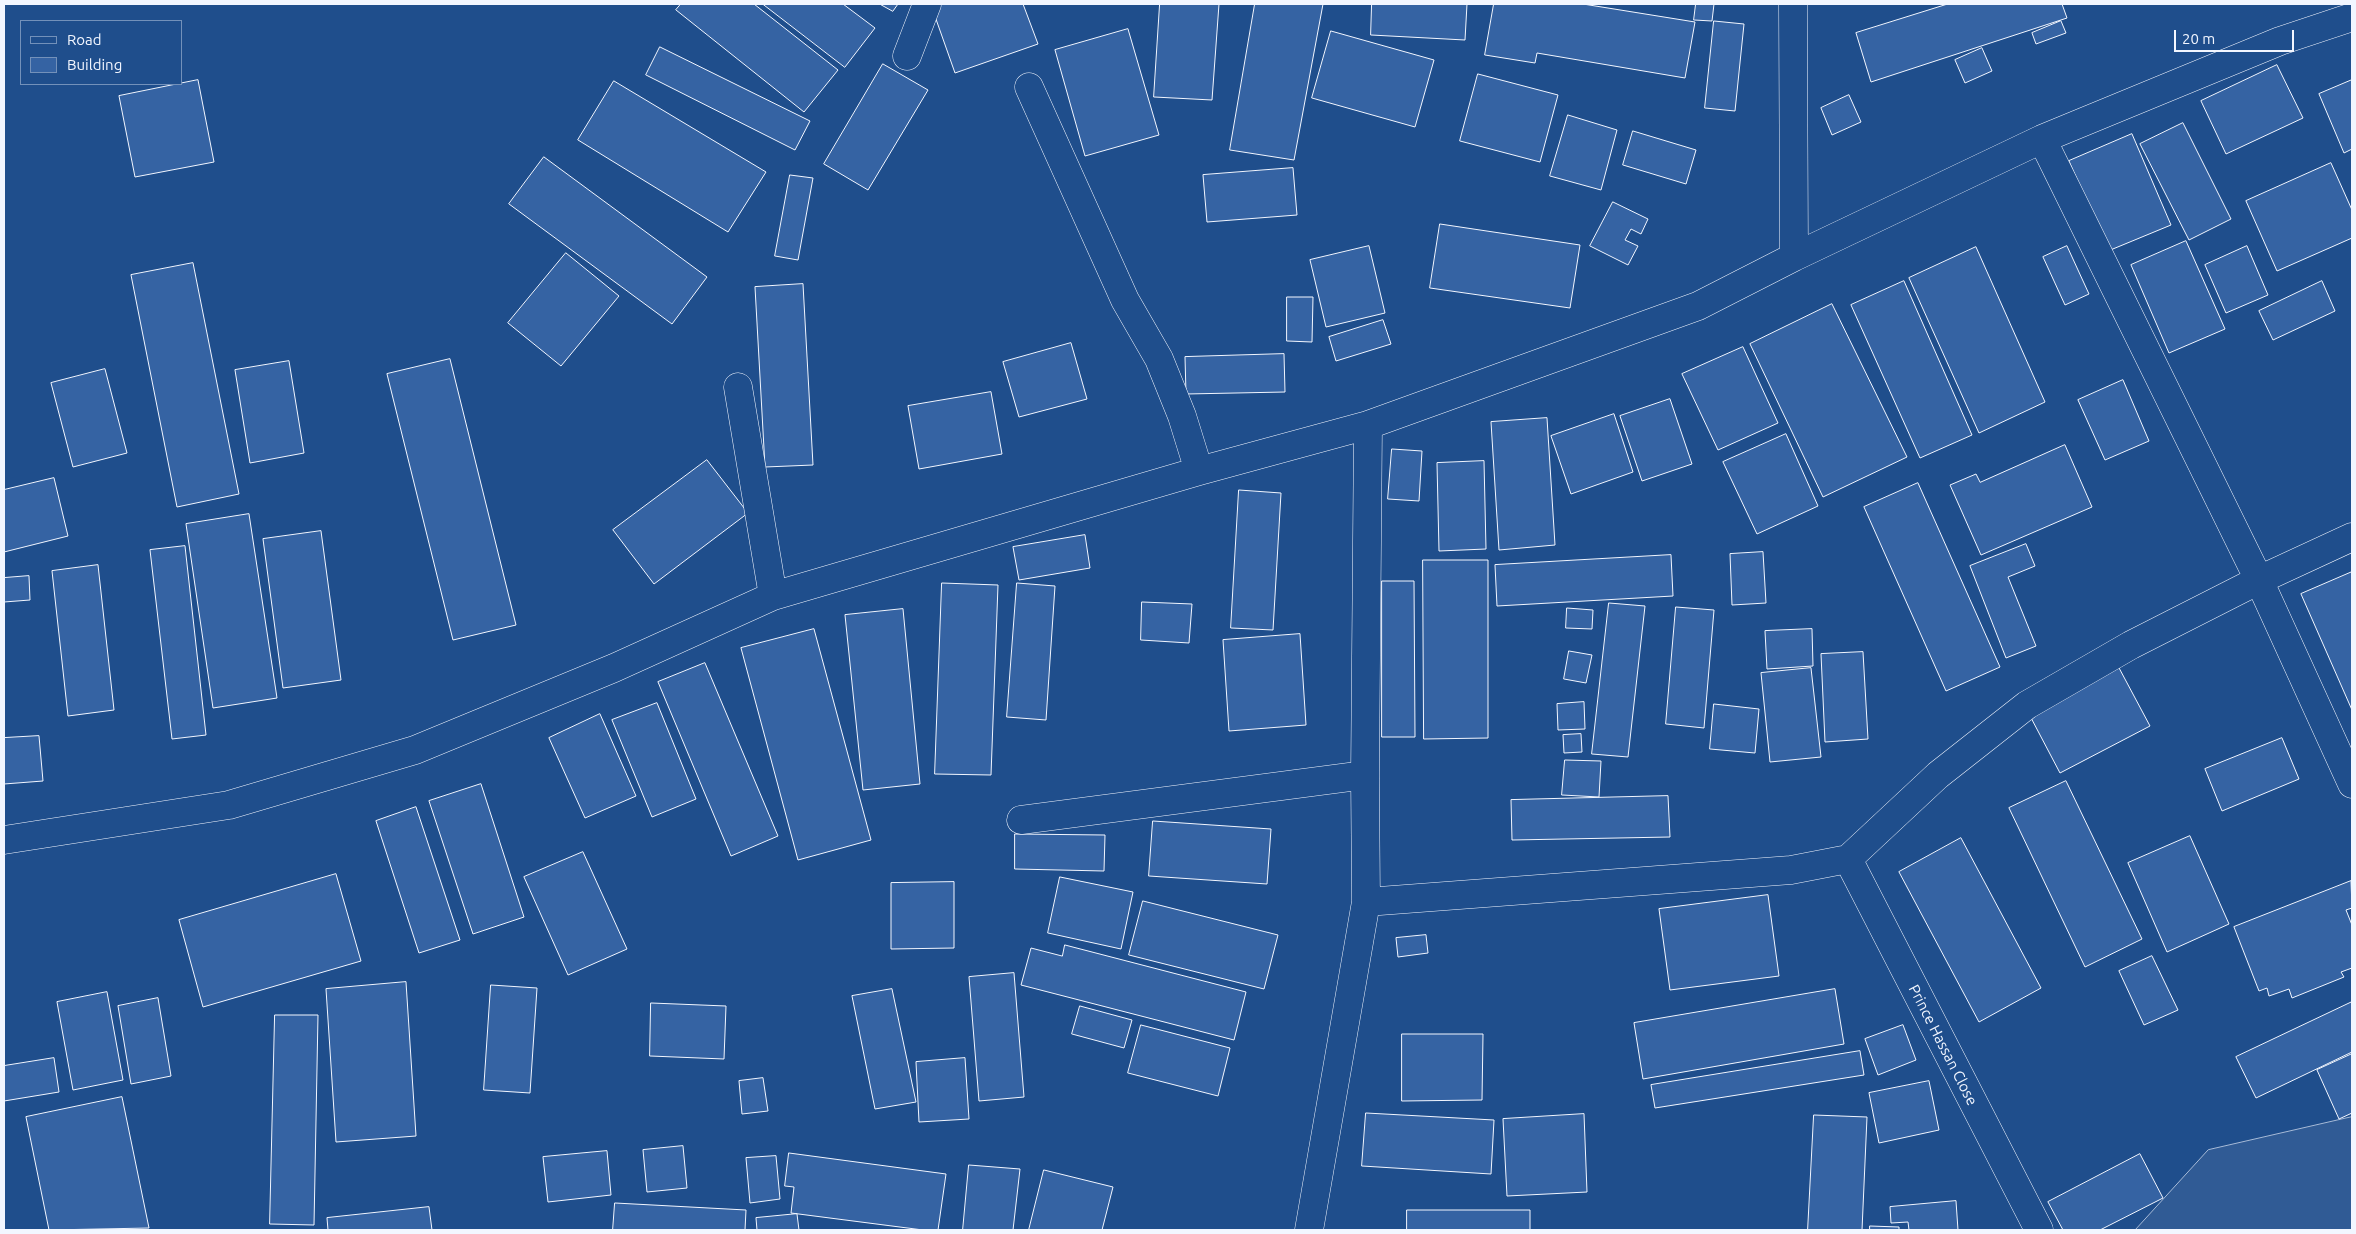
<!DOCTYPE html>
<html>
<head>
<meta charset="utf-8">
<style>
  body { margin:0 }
  #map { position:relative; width:2356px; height:1234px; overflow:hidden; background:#1f4e8c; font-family:Ubuntu,sans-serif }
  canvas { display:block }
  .frame { position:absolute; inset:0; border:5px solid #f2f6ff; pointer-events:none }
  .legend { position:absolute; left:20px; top:20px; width:162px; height:65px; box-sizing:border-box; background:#1f4e8c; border:1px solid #7391ba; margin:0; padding:6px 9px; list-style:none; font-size:15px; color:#f2f6ff }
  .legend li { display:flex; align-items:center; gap:10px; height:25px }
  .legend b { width:25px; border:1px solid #7391ba }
  .scale { position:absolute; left:2174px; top:30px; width:120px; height:22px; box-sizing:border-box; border:2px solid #f2f6ff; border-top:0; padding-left:6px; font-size:15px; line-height:18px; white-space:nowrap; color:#f2f6ff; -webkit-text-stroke:4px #1f4e8c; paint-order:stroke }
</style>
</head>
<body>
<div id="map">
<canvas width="2356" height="1234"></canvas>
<div class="frame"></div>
<ul class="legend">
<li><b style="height:6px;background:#1f4e8c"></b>Road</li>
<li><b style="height:14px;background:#3563a3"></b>Building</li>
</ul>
<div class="scale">20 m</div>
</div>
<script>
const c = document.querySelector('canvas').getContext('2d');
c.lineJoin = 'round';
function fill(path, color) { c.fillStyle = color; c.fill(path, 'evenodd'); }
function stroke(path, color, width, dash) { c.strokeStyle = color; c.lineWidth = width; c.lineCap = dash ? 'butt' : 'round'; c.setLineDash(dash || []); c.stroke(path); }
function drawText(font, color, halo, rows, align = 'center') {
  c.font = font + ' Ubuntu,sans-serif'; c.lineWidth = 4; c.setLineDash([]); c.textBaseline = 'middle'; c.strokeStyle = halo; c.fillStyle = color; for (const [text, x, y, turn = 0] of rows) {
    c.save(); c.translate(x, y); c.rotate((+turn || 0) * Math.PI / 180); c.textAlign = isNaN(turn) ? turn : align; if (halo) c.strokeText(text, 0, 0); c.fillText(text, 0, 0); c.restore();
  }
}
const built = new Path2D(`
  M2352 1117V1230H2135L2208 1150Z`);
const building = new Path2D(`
  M681 4H754L838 70 804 112 676 10Z
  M763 4H843L875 28 845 67Z
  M880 4H898L893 11Z
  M934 4H1023L1038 44 955 73 931 5Z
  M1160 4H1219L1212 100 1154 97Z
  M1255 4H1323L1294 160 1230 150Z
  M1372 4H1467L1465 40 1371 35Z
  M1494 4H1583L1695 22 1685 78 1537 53 1535 63 1485 55Z
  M1696 4H1714L1712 21 1694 20Z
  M1948 4H2062L2067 18 1871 82 1856 33Z
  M1714 21 1744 24 1735 111 1705 108Z
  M2061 21 2066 33 2036 44 2032 33Z
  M1128 29 1159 135 1085 156 1055 50Z
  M1331 31 1434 60 1415 127 1312 98Z
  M660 47 810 121 795 150 646 75Z
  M1982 48 1992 71 1965 83 1955 60Z
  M883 64 928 90 868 190 824 164Z
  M2277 65 2303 118 2226 154 2201 101Z
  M1478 74 1558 95 1540 162 1460 141Z
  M198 80 214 162 135 177 119 96Z
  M2352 80V149L2344 153 2319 94Z
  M614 81 766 172 728 232 578 140Z
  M1849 95 1861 122 1832 135 1821 108Z
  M1568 115 1617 130 1601 190 1550 176Z
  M2183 123 2231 219 2189 240 2140 144Z
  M1633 131 1696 150 1686 184 1623 165Z
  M2132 134 2171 225 2108 251 2069 161Z
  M544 157 707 277 672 324 509 204Z
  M2331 163 2352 210V238L2277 271 2246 201Z
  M1293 168 1297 215 1207 222 1203 175Z
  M790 175 813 178 798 260 775 256Z
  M1613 202 1648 219 1641 234 1631 229 1625 240 1638 246 1628 265 1590 246Z
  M1440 224 1580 245 1570 308 1430 288Z
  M2186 241 2225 329 2169 353 2131 265Z
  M1369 246 1385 313 1326 327 1310 260Z
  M2067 246 2089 294 2065 305 2043 257Z
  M2247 246 2268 295 2226 313 2205 265Z
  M1976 247 2045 402 1979 433 1909 278Z
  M566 253 619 296 561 366 508 323Z
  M193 263 239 494 177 507 131 275Z
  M1904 281 1972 435 1920 458 1851 305Z
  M2322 281 2335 311 2273 340 2259 311Z
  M803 284 813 465 765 467 755 287Z
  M1287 297H1313L1312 342 1287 341Z
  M1832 304 1907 457 1823 497 1750 344Z
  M1383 320 1391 344 1336 361 1329 337Z
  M1071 343 1087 399 1019 417 1003 362Z
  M1743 347 1778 423 1718 450 1682 374Z
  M1284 354 1285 392 1186 394 1185 357Z
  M450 359 516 625 453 640 387 374Z
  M289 361 304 453 250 463 235 370Z
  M105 369 127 453 73 467 51 383Z
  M2123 380 2149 441 2105 460 2078 400Z
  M991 392 1002 454 919 469 908 406Z
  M1670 399 1692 464 1642 481 1620 416Z
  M1614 414 1633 472 1571 494 1551 436Z
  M1547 418 1555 545 1499 550 1491 422Z
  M1786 434 1818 506 1757 534 1723 462Z
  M2065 445 2092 507 1981 555 1950 485 1976 474 1980 482Z
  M1392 449 1422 451 1419 501 1388 499Z
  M707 460 748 513 654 584 613 530Z
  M1484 461 1486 549 1439 551 1437 463Z
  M54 478 68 536 4 552V490Z
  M1918 483 2000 667 1946 691 1864 507Z
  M1239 490 1281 493 1273 630 1231 628Z
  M249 514 277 698 213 708 186 524Z
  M321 531 341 680 283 688 263 539Z
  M1085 535 1090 568 1019 580 1013 547Z
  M2026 544 2035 566 2008 577 2036 646 2006 658 1970 566Z
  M185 546 206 735 172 739 150 550Z
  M1763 552 1766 603 1732 605 1730 554Z
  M1671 555 1673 596 1497 606 1495 565Z
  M1423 560H1488V738L1424 739Z
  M98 565 114 710 68 716 52 571Z
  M2352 572V710L2301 594Z
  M29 576 30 600 4 602V578Z
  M1382 581H1414L1415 737H1382Z
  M942 583 998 585 991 775 935 774Z
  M1017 583 1055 586 1046 720 1007 717Z
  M1142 602 1192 604 1189 643 1141 640Z
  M1609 603 1645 606 1628 757 1592 754Z
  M1676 607 1714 610 1704 728 1666 724Z
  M1567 608 1593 610 1592 629 1566 628Z
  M903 609 920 784 863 790 845 615Z
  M814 629 871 840 798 860 741 648Z
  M1812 629 1813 666 1767 669 1765 631Z
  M1300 634 1306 725 1229 731 1223 640Z
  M1569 651 1592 655 1586 683 1564 679Z
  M1863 652 1868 739 1825 742 1821 654Z
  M705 663 778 836 731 856 658 682Z
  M2118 666 2150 726 2060 773 2029 714Z
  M1811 668 1821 757 1770 762 1761 673Z
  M1584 702 1585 729 1558 730 1557 704Z
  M657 703 696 799 652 817 612 720Z
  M1714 704 1759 709 1755 753 1710 749Z
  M600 714 636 796 585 818 549 738Z
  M1581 734 1582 752 1564 753 1563 735Z
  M39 736 43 781 4 784V738Z
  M2282 738 2299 779 2222 811 2205 769Z
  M1565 760 1601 761 1599 797 1562 795Z
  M2066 781 2142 939 2085 967 2009 808Z
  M481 784 524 917 473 934 429 801Z
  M1668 796 1670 837 1512 840 1511 800Z
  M416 807 460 940 419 953 376 821Z
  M1153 821 1271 829 1267 884 1149 876Z
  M1015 834 1105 835 1104 871 1015 869Z
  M2190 836 2229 924 2167 952 2128 863Z
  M1961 838 2041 988 1979 1022 1899 872Z
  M583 852 627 949 568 975 524 877Z
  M336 874 361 961 203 1007 179 920Z
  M1060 877 1133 892 1121 949 1048 933Z
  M2351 881 2352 908 2346 910 2352 925V968L2341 972 2344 977 2292 998 2289 989 2269 996 2267 988 2259 991 2234 927Z
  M954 882V948L891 949V883Z
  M1768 895 1779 976 1670 990 1659 909Z
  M1143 901 1278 935 1264 989 1129 955Z
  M1426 935 1428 953 1398 957 1396 938Z
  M1065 945 1246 992 1234 1040 1021 985 1031 948 1062 956Z
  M2152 956 2178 1010 2144 1025 2119 971Z
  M1014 973 1024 1097 979 1101 969 977Z
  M406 982 416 1136 336 1142 326 989Z
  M491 985 537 988 530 1093 484 1090Z
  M892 989 916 1102 875 1109 852 996Z
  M1835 989 1844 1044 1643 1079 1634 1023Z
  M107 992 123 1080 73 1090 57 1002Z
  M158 998 171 1076 131 1084 118 1006Z
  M2352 1002V1052L2256 1098 2236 1057Z
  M651 1003 726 1006 724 1059 650 1056Z
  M1080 1006 1132 1020 1124 1048 1072 1034Z
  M275 1015H318L314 1225 270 1224Z
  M1141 1025 1230 1048 1218 1096 1128 1073Z
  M1903 1025 1916 1060 1878 1075 1865 1039Z
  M1402 1034H1483L1482 1100 1402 1101Z
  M1860 1051 1864 1075 1655 1108 1651 1085Z
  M2352 1054V1113L2339 1119 2317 1070Z
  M54 1058 59 1092 4 1101V1066Z
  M965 1058 969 1119 919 1122 916 1062Z
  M763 1078 768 1111 742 1114 739 1081Z
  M1929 1081 1939 1130 1879 1143 1869 1093Z
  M122 1097 149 1228 49 1230 26 1117Z
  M1366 1113 1494 1120 1491 1174 1362 1166Z
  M1584 1114 1587 1192 1507 1196 1503 1119Z
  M1814 1115 1867 1117 1862 1230H1808Z
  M683 1146 687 1188 647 1192 643 1150Z
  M607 1151 611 1195 548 1202 543 1157Z
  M789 1153 946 1174 938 1230H923L791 1213 794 1187 785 1186Z
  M2140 1154 2163 1198 2100 1230H2063L2048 1202Z
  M776 1156 780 1199 750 1203 746 1158Z
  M969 1165 1020 1169 1013 1230H963Z
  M1044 1170 1113 1187 1102 1230H1029Z
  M1956 1201 1958 1230H1909L1908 1222 1891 1223 1890 1207Z
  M615 1203 746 1210 745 1230H613Z
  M429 1207 432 1230H328L327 1218Z
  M1407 1210H1530V1230H1407Z
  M797 1214 799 1230H757L756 1218Z
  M1870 1226 1899 1227V1230H1870Z`);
const minor = new Path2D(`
  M1793 4 1794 257
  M907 56 927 4
  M1029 87 1125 300 1159 359 1182 416 1199 471
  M2042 139 2259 580 2352 784
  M738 387 773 596
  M1021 820 1365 775
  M4 840 229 805 415 750 614 668 773 596 1199 471 1368 425 1698 306 1794 257 2042 139 2280 41 2352 17
  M1848 859 2039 1230
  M1366 902 1791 870 1848 859 1938 775 2027 705 2131 645 2259 580 2352 537
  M1309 1230 1366 902 1365 775 1368 425`);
const streetNames = [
  ["Prince Hassan Close",1943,1045,63]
];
fill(built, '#305b95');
stroke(built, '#a8bbd7', 1);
fill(building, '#3563a3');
stroke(building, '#f2f6ff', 1);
stroke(minor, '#f2f6ff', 29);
stroke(minor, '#1f4e8c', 28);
drawText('15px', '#f2f6ff', '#1f4e8c', streetNames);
</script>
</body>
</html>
